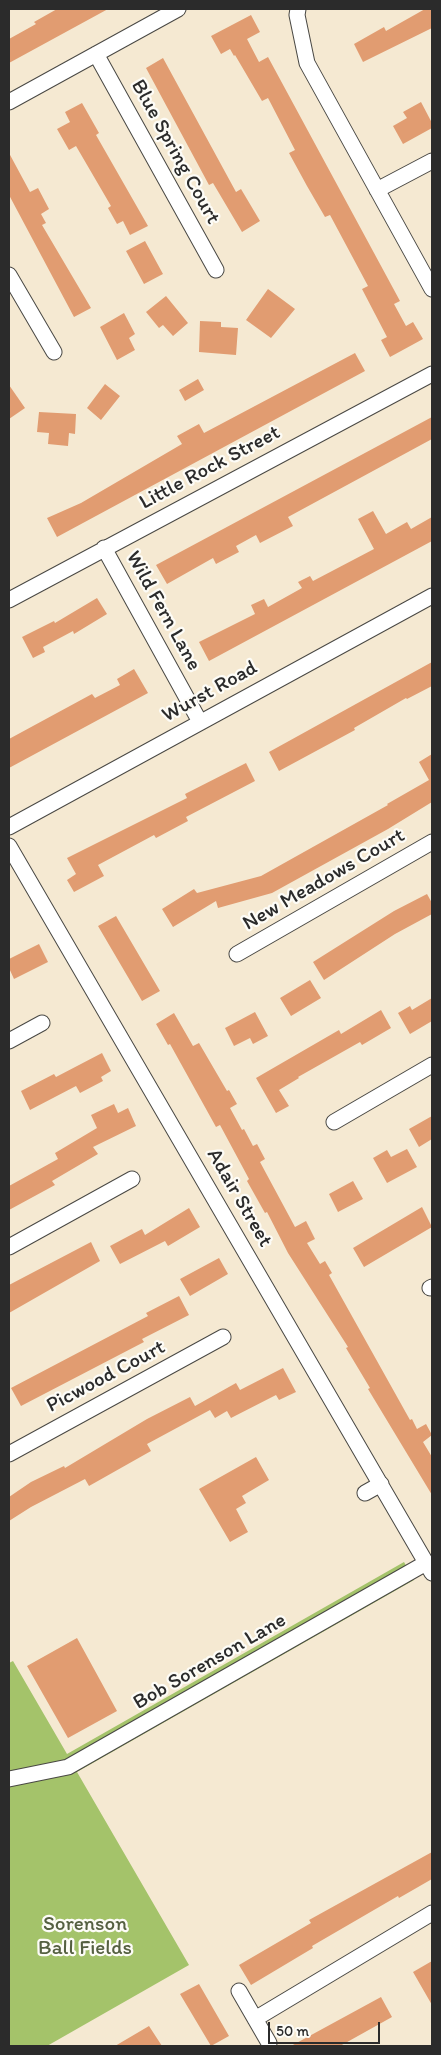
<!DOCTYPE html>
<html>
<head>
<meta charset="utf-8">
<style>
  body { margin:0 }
  #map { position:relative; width:441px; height:2055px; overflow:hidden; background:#f5e9d2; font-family:Itim,sans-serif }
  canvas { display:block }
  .frame { position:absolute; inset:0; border:10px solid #2b2b2b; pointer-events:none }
  .scale { position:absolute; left:268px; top:2022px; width:112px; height:22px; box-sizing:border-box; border:2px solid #2b2b2b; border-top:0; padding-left:6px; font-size:15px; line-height:18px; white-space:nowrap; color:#2b2b2b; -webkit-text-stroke:4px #fdfcf7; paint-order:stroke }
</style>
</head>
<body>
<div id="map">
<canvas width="441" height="2055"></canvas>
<div class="frame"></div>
<div class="scale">50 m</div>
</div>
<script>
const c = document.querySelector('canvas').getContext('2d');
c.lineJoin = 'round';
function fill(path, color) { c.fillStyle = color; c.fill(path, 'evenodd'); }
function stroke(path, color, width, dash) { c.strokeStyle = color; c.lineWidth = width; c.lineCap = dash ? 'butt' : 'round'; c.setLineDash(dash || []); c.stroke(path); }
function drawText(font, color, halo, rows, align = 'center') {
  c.font = font + ' Itim,sans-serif'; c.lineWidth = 4.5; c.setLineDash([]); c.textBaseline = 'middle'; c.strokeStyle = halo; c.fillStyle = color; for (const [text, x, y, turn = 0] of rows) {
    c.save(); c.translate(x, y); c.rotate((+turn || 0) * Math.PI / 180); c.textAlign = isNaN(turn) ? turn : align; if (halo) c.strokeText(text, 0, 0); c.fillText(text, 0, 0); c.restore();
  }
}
const green = new Path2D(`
  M404 1562 414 1580 77 1772 189 1965 47 2046H9V1663L13 1661 67 1754Z`);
const building = new Path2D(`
  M57 9H108L9 63V39L36 24 34 22Z
  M425 9H432V28L363 62 354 44 384 27 386 31Z
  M251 15 260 32 247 39 259 62 268 57 400 301 394 304 406 326 413 322 423 339 390 357 381 340 387 337 362 289 368 286 330 215 325 217 307 186 289 153 295 150 268 98 262 101 235 55 234 56 230 49 221 54 211 36Z
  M163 58 236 192 241 189 260 221 242 232 213 183 209 185 146 68Z
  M421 102 432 123V128L403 144 393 126 407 118 403 112Z
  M82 103 99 133 96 135 148 226 130 235 123 221 117 224 108 208 111 206 76 146 69 150 57 129 70 122 65 112Z
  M9 153 30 192 38 188 49 209 41 214 46 223 42 225 91 308 74 317 9 195Z
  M145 241 163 274 144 284 126 251Z
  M268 289 295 309 271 338 246 320Z
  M166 296 188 323 173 336 163 325 159 328 146 312Z
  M124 313 135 334 129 338 135 350 117 360 100 327Z
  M200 321 221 322V327L238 328 236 355 199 352Z
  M355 353 365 371 57 537 47 518 81 503 182 444 177 436 199 424 204 433Z
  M198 379 204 390 185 401 179 390Z
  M105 384 120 396 101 420 87 408Z
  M9 385 25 408 9 419Z
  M39 412 76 414 75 434 69 433 68 446 48 444 49 433 37 432Z
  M432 417V439L288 517 293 526 260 543 256 535 236 546 239 552 216 564 213 558 167 584 156 565Z
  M373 511 386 534 407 522 411 529 432 517V541L209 661 199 642 255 614 251 605 264 599 268 607 302 588 298 582 310 576 313 581 374 549 358 519Z
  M97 598 107 614 74 634 73 631 43 647 45 652 33 658 22 637 54 621 55 623Z
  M432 662V686L407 699 406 698 354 728 355 730 279 771 269 752Z
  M134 669 148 693 9 768V739L92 694 95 698 120 685 117 679Z
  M432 754V802L388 829 272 893 218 908 216 901 173 927 162 909 194 889 197 893 261 876 388 805 387 804 429 780 419 762Z
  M246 763 255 781 186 817 188 821 156 838 154 835 98 865 104 876 74 892 67 880 76 874 67 858 187 798 185 794Z
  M427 894 432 903V914L395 934 324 980 313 962 394 911Z
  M116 916 160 991 142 1001 98 926Z
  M39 944 48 962 14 979 9 968V959Z
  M310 980 321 998 291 1016 280 998Z
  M432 998V1021L410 1034 398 1013 410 1006 412 1010Z
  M381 1010 391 1028 362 1045 360 1042 298 1077 299 1078 279 1090 289 1106 276 1113 256 1078 339 1030 341 1034Z
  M255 1012 268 1036 253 1044 250 1038 234 1046 225 1028Z
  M174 1013 193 1046 199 1043 227 1091 229 1090 237 1104 230 1108 242 1130 244 1129 253 1146 257 1144 265 1159 260 1162 295 1227 306 1221 315 1239 307 1243 320 1264 325 1261 332 1273 329 1275 410 1420 412 1419 417 1429 426 1424 432 1435 423 1442 432 1457V1495L368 1389 370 1388 346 1348 348 1347 288 1253 267 1212 265 1213 247 1181 249 1179 220 1125 216 1127 170 1044 168 1045 156 1024Z
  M102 1053 111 1071 101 1077 103 1081 80 1093 76 1086 30 1110 21 1091 54 1074 56 1077Z
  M114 1104 118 1113 128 1108 136 1126 93 1147 98 1154 52 1181 55 1185 9 1210V1186L58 1159 55 1153 97 1128 91 1115Z
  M432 1116V1139L419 1147 409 1129Z
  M407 1149 417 1167 387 1183 373 1158 387 1150 391 1157Z
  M353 1181 363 1199 338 1212 329 1194Z
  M422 1207 432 1227 364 1267 353 1248Z
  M189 1208 200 1227 168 1246 165 1241 120 1264 110 1246 142 1229 145 1235Z
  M91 1242 100 1261 9 1313V1285Z
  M219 1258 228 1274 190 1296 180 1279Z
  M179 1296 189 1315 142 1339 144 1342 21 1406 11 1388 148 1316 146 1313Z
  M283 1368 296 1392 279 1400 276 1395 231 1418 227 1411 215 1418 210 1410 147 1444 151 1451 89 1486 85 1479 31 1507 9 1521V1497L31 1482 64 1466 65 1468 147 1419 190 1397 195 1406 236 1383 240 1390Z
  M256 1457 269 1480 242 1496 246 1503 236 1509 248 1532 230 1542 199 1489Z
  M77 1638 117 1711 68 1738 27 1666Z
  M432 1852V1879L399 1898 398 1896 312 1946 313 1948 251 1985 239 1965 311 1923 309 1920Z
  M432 1961V2005L413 1972Z
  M199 1984 229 2036 211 2046 180 1994Z
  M381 1997 392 2017 340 2046H291Z
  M149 2026 162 2046H115Z`);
const minor = new Path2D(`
  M298 9 297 15 307 63 432 289
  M96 54 216 270
  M9 102 178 9
  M377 190 432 161
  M9 275 54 352
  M104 548 200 722
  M9 600 432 374
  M9 827 432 596
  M9 846 432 1573
  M237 954 432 842
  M9 1041 42 1023
  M334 1122 432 1065
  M9 1247 132 1179
  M430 1288 432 1287
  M9 1454 223 1337
  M365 1493 381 1484
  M9 1779 68 1767 426 1563
  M239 1991 269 2043
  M255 2019 432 1913`);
const streetNames = [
  ["Blue Spring Court",175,152,61],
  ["Little Rock Street",210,468,-28],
  ["Wild Fern Lane",163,611,61],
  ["Wurst Road",210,692,-29],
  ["New Meadows Court",324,880,-30],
  ["Adair Street",239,1198,60],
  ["Picwood Court",106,1377,-28],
  ["Bob Sorenson Lane",210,1662,-30]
];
const parkNames = [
  ["Sorenson",85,1925],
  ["Ball Fields",85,1949]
];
fill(green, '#a4c36a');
fill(building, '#e19c71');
stroke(minor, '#494844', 17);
stroke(minor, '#fff', 15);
drawText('21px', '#2b2b2b', '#fdfcf7', streetNames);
drawText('21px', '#556041', '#fdfcf7', parkNames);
</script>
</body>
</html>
